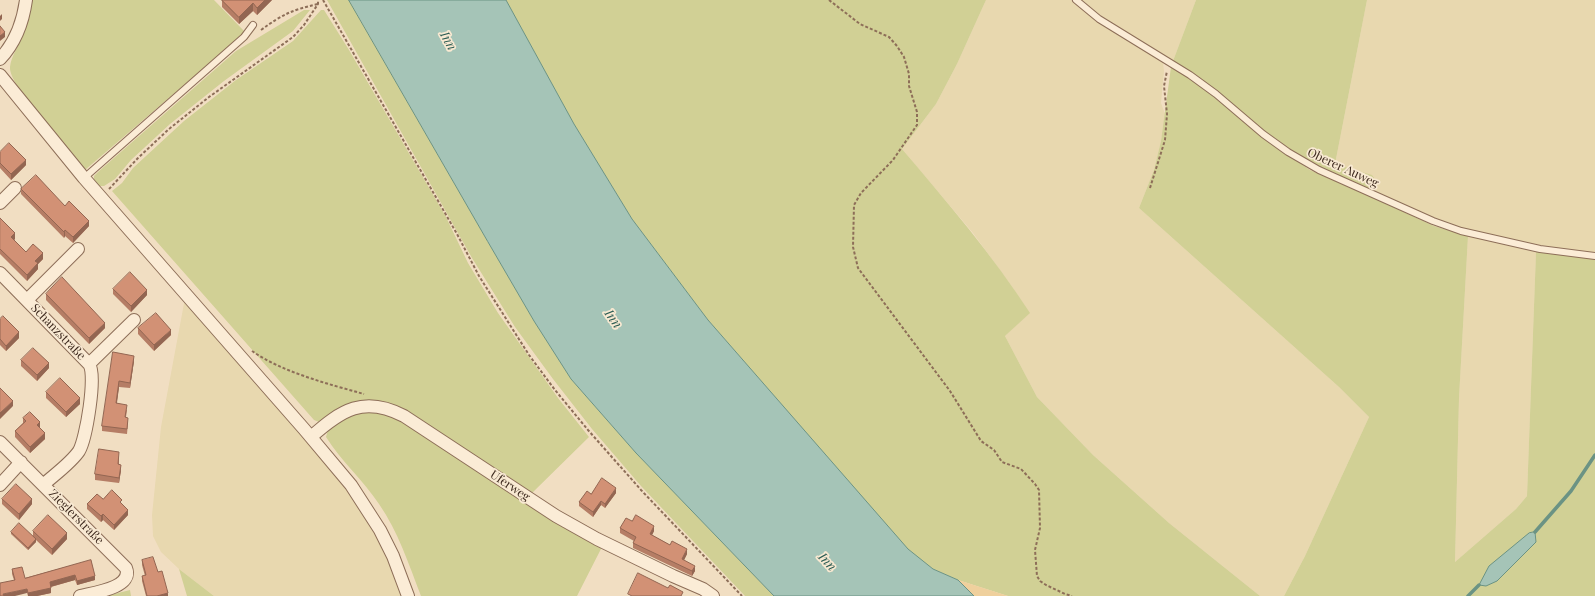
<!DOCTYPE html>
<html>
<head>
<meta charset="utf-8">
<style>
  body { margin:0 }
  canvas { display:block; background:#f1dec2 }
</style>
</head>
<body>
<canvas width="1595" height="596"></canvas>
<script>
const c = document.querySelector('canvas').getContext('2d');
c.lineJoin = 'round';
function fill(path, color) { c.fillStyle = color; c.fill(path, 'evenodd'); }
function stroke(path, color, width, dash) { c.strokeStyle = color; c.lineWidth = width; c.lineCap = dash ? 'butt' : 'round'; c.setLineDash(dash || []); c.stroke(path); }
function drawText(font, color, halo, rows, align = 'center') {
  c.font = font + ' "Playfair Display",serif'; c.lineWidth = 3.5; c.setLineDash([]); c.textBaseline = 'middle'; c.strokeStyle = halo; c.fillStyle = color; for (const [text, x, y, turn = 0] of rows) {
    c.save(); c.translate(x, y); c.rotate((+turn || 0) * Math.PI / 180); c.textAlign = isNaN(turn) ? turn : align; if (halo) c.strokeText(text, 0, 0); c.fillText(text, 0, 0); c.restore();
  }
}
const farmland = new Path2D(`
  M986 0H1071L1091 17 1149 52 1163 63 1164 71 1161 103 1165 114 1161 141 1154 170 1139 208 1339 387 1369 417 1305 556 1284 596H1260L1169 523 1093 455 1037 397 1005 336 1029 313 1013 288 973 233 902 149 936 104 957 64Z
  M1080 0H1196L1173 61 1111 23Z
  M1367 0H1595V254L1529 243 1455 227 1413 209 1372 190 1376 181 1335 164Z
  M1468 236 1536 252 1527 496 1516 509 1455 562 1459 398Z
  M185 298 351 492 386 549 404 596H214L179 569 161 552 153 536 152 515 161 427Z`);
const green = new Path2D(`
  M30 0H214L245 32 233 43 85 170C71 153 8 86 10 67 11 56 19 46 22 36 27 24 28 12 30 0Z
  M327 0H349L488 242 534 321 571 379 636 453 774 596H745L641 486 592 429 553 379 515 327 472 258Z
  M506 0H986L957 64 936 104 902 149C947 202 992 254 1030 313L1005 336 1037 397 1093 455 1169 523 1260 596H1008L958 580 933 569 908 550 708 320 632 219 574 124Z
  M1196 0H1367L1335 164 1372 175 1376 181 1372 190 1316 166 1298 155 1261 128 1199 77 1173 61Z
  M304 10H310L293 31 224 81 170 124 131 160 115 179 104 186H97L94 182V176L98 172 236 51Z
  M321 10H324L349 50 446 217 468 263 498 313 558 398 589 437 530 495 378 403 319 422 314 420 112 191 122 183 133 168 184 121 236 80 293 41Z
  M1171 67 1207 90 1279 149 1310 170 1380 201 1434 226 1468 236 1459 398 1455 562 1516 509 1527 496 1536 252 1595 259V596H1284L1305 556 1369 417 1339 387 1139 208 1154 170 1161 141Z
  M356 410 387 411 603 545 577 596H421C409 565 398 531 379 504 363 480 341 461 326 437L329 427Z
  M179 569 214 596H187Z
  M130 590 131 596H106Z`);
const sand = new Path2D(`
  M958 580 1008 596H974Z`);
const water = new Path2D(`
  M349 0H506L574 124 632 219 708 320 908 549 933 569 958 580 974 596H774L636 453 571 379 534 321 488 242Z
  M1535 532 1536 542 1497 581 1486 586 1479 585 1489 566 1529 533Z`);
const stream = new Path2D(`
  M1535 532 1571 491 1595 455
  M1468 596 1479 585`);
const path = new Path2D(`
  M323 0 457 234 479 276 529 355 555 390 588 430 641 490 742 596
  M829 0 860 24 889 37 897 46 904 57 909 74V86L917 112V125L893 160 861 193 854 205 853 247 858 268 950 391 981 441 994 450 1002 462 1021 469 1035 484 1039 490 1040 528 1035 550 1037 576 1040 581 1046 585 1065 594 1072 596
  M261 30C283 14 292 10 318 4
  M1150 188 1165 140 1167 114 1164 86 1167 71
  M109 189 138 158 169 129 209 97 293 37 304 25 318 4V0
  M252 351C282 372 328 384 364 394`);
const lane = new Path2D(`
  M1076 0 1099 19 1190 75 1216 94 1263 134 1288 152 1319 170 1433 221 1461 231 1540 249 1595 256
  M84 178 244 37 253 25`);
const street = new Path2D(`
  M0 59C16 42 23 22 26 0
  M0 75 84 178 304 429 351 485 380 530 393 556 408 596
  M0 203 15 188
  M0 273 89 364
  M27 300 78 249
  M311 437C341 410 364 395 404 416L556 516 597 539 673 576 703 589 713 596
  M0 442 126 568C134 588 92 593 80 596
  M0 485 21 462
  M43 485C54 475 71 463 79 451 86 439 97 375 89 364L134 320`);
const wall = new Path2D(`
  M222 0H272L257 15 253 11 239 24 222 7Z
  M0 152 26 165 11 180 0 168Z
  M21 189 65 206 89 226 73 243 65 236 64 238 21 194Z
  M0 218 15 239 14 240 26 252 43 259 38 264V269L27 281 0 254Z
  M113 289 147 295 131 312 113 294Z
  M46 294 105 328 89 344 46 300Z
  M0 319 19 338 6 351 0 345Z
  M138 328 171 335 154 351 138 334Z
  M113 352 134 361 130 388 119 387 117 403 127 410 126 417 128 423 127 434 102 431V426Z
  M21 360 49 368 37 381 21 366Z
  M46 392 80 404 66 417 46 398Z
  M23 418 40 428 45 439 30 453 15 437V431L23 423Z
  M119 458V465L121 470 119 483 95 480V474Z
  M616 493 605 508 601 505 593 517 579 506V502L591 494Z
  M2 499 32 504 19 520 2 504Z
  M103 499 122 505 128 515 114 530 103 520 101 522 87 509V504Z
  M632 521 654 531 652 535 670 545 687 554 684 560 695 571 692 576 633 548V543L634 541 620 533V528Z
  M33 531 67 539 52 555 36 540V542L28 550 11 534V532L33 536Z
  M91 560 95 580 77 585 75 580 51 587V593L37 596H28L27 593 14 580 12 574V569L25 578Z
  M142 560 158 572 168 596H146L142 581V576H145L142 565Z`);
const shadedWall = new Path2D(`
  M265 0H272L257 15V8Z
  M253 3V11L239 24V17Z
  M2 14V19L0 21V16Z
  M5 32V37L0 41V36Z
  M26 160V165L11 180V174Z
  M89 221V226L73 243V237Z
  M65 230V236L64 238V232Z
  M15 233V239L11 243V237Z
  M43 253V259L38 264V269L27 281V275L35 261Z
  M147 290V295L131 312V306Z
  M105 323V328L89 344V338Z
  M171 330V335L154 351V345Z
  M19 332V338L6 351V346Z
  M134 356V361L130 388V383Z
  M49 363V368L37 381V375Z
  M119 381V387L116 408V403Z
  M80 398V404L66 417V412Z
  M13 401V406L0 419V413Z
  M40 422V428L37 425Z
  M45 433V439L30 453V447Z
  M121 465V470L119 483V478Z
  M616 488V493L605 508V504Z
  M32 499V504L19 520V514Z
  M601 501V505L593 517V512Z
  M128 510V515L114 530V525Z
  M103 514V520L101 522V516Z
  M654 526V531L650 539V534Z
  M67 533V539L52 555V549Z
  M36 539V542L28 550V548Z
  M687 549V554L682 564V559Z
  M695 566V571L692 576V571Z
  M75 575V580L50 587V582Z
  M95 576V580L77 585V581Z
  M51 588V593L37 596H28V593Z
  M27 589V593L15 596H3V594Z
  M168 593V596H157Z`);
const building = new Path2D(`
  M222 0H265L257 8 253 3 239 17Z
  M0 26 5 32 0 36Z
  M9 143 26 160 11 174 0 163V152Z
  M36 175 65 206 69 201 89 221 73 237 65 230 64 232 21 189Z
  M0 218 15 233 11 237 26 252 33 244 43 253 35 261 38 263 27 275 0 249Z
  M130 272 147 290 131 306 113 289Z
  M62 277 105 323 89 338 46 294Z
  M156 313 171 330 154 345 138 328Z
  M3 316 19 332 6 346 0 339V319Z
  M33 348 49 363 37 375 21 360Z
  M113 352 134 356 130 383 119 381 116 403 127 405 125 417 128 418 127 429 102 426Z
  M60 378 80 398 66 412 46 392Z
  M0 388 13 401 0 413Z
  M30 412 40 422 37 425 45 433 30 447 15 431 26 421 23 418Z
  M99 449 119 452 118 464 121 465 119 478 95 474Z
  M602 478 616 488 605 504 601 501 593 512 579 502 587 491 591 494Z
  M16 484 32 499 19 514 2 499Z
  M112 490 122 500 120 502 128 510 114 525 103 514 101 516 87 504 97 494 103 499Z
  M48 515 67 533 52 549 33 531Z
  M636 515 654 526 650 534 670 545 672 541 687 549 682 559 695 566 692 571 633 543 636 537 620 528 626 518 632 521Z
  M19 523 36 539 28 548 11 532Z
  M153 557 158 572 162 571 168 593 157 596H147L142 576 146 575 142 560Z
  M91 560 95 576 77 581 75 575 50 582 51 588 28 593 27 589 3 594 4 596H0V583L15 580 12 569 22 567 25 578Z
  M638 573 668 588 670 585 683 592 681 596H632L628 594Z`);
const streetNames = [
  ["Oberer Auweg",1343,168,25],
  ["Schanzstraße",58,332,46],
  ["Uferweg",510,486,34],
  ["Zieglerstraße",76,517,45]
];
const waterNames = [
  ["Inn",448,41,61],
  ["Inn",613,319,54],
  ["Inn",827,562,47]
];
fill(farmland, '#e8d8af');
fill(green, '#d1d095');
fill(sand, '#efd09d');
fill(water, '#a5c4b7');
stroke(water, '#6b9384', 1);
stroke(stream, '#6b9384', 3.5);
stroke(lane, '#8d6e58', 8);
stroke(street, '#8d6e58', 14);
stroke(path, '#8d6e58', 2, [3, 2]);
stroke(lane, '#fbecd6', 6);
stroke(street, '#fbecd6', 12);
fill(wall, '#b57d65');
fill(shadedWall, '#936652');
fill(building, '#d29175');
stroke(building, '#936652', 1);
drawText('12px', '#3c281d', '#f8e9d2', streetNames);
drawText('italic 13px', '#2b5c53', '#f8e9d2', waterNames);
</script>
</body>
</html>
